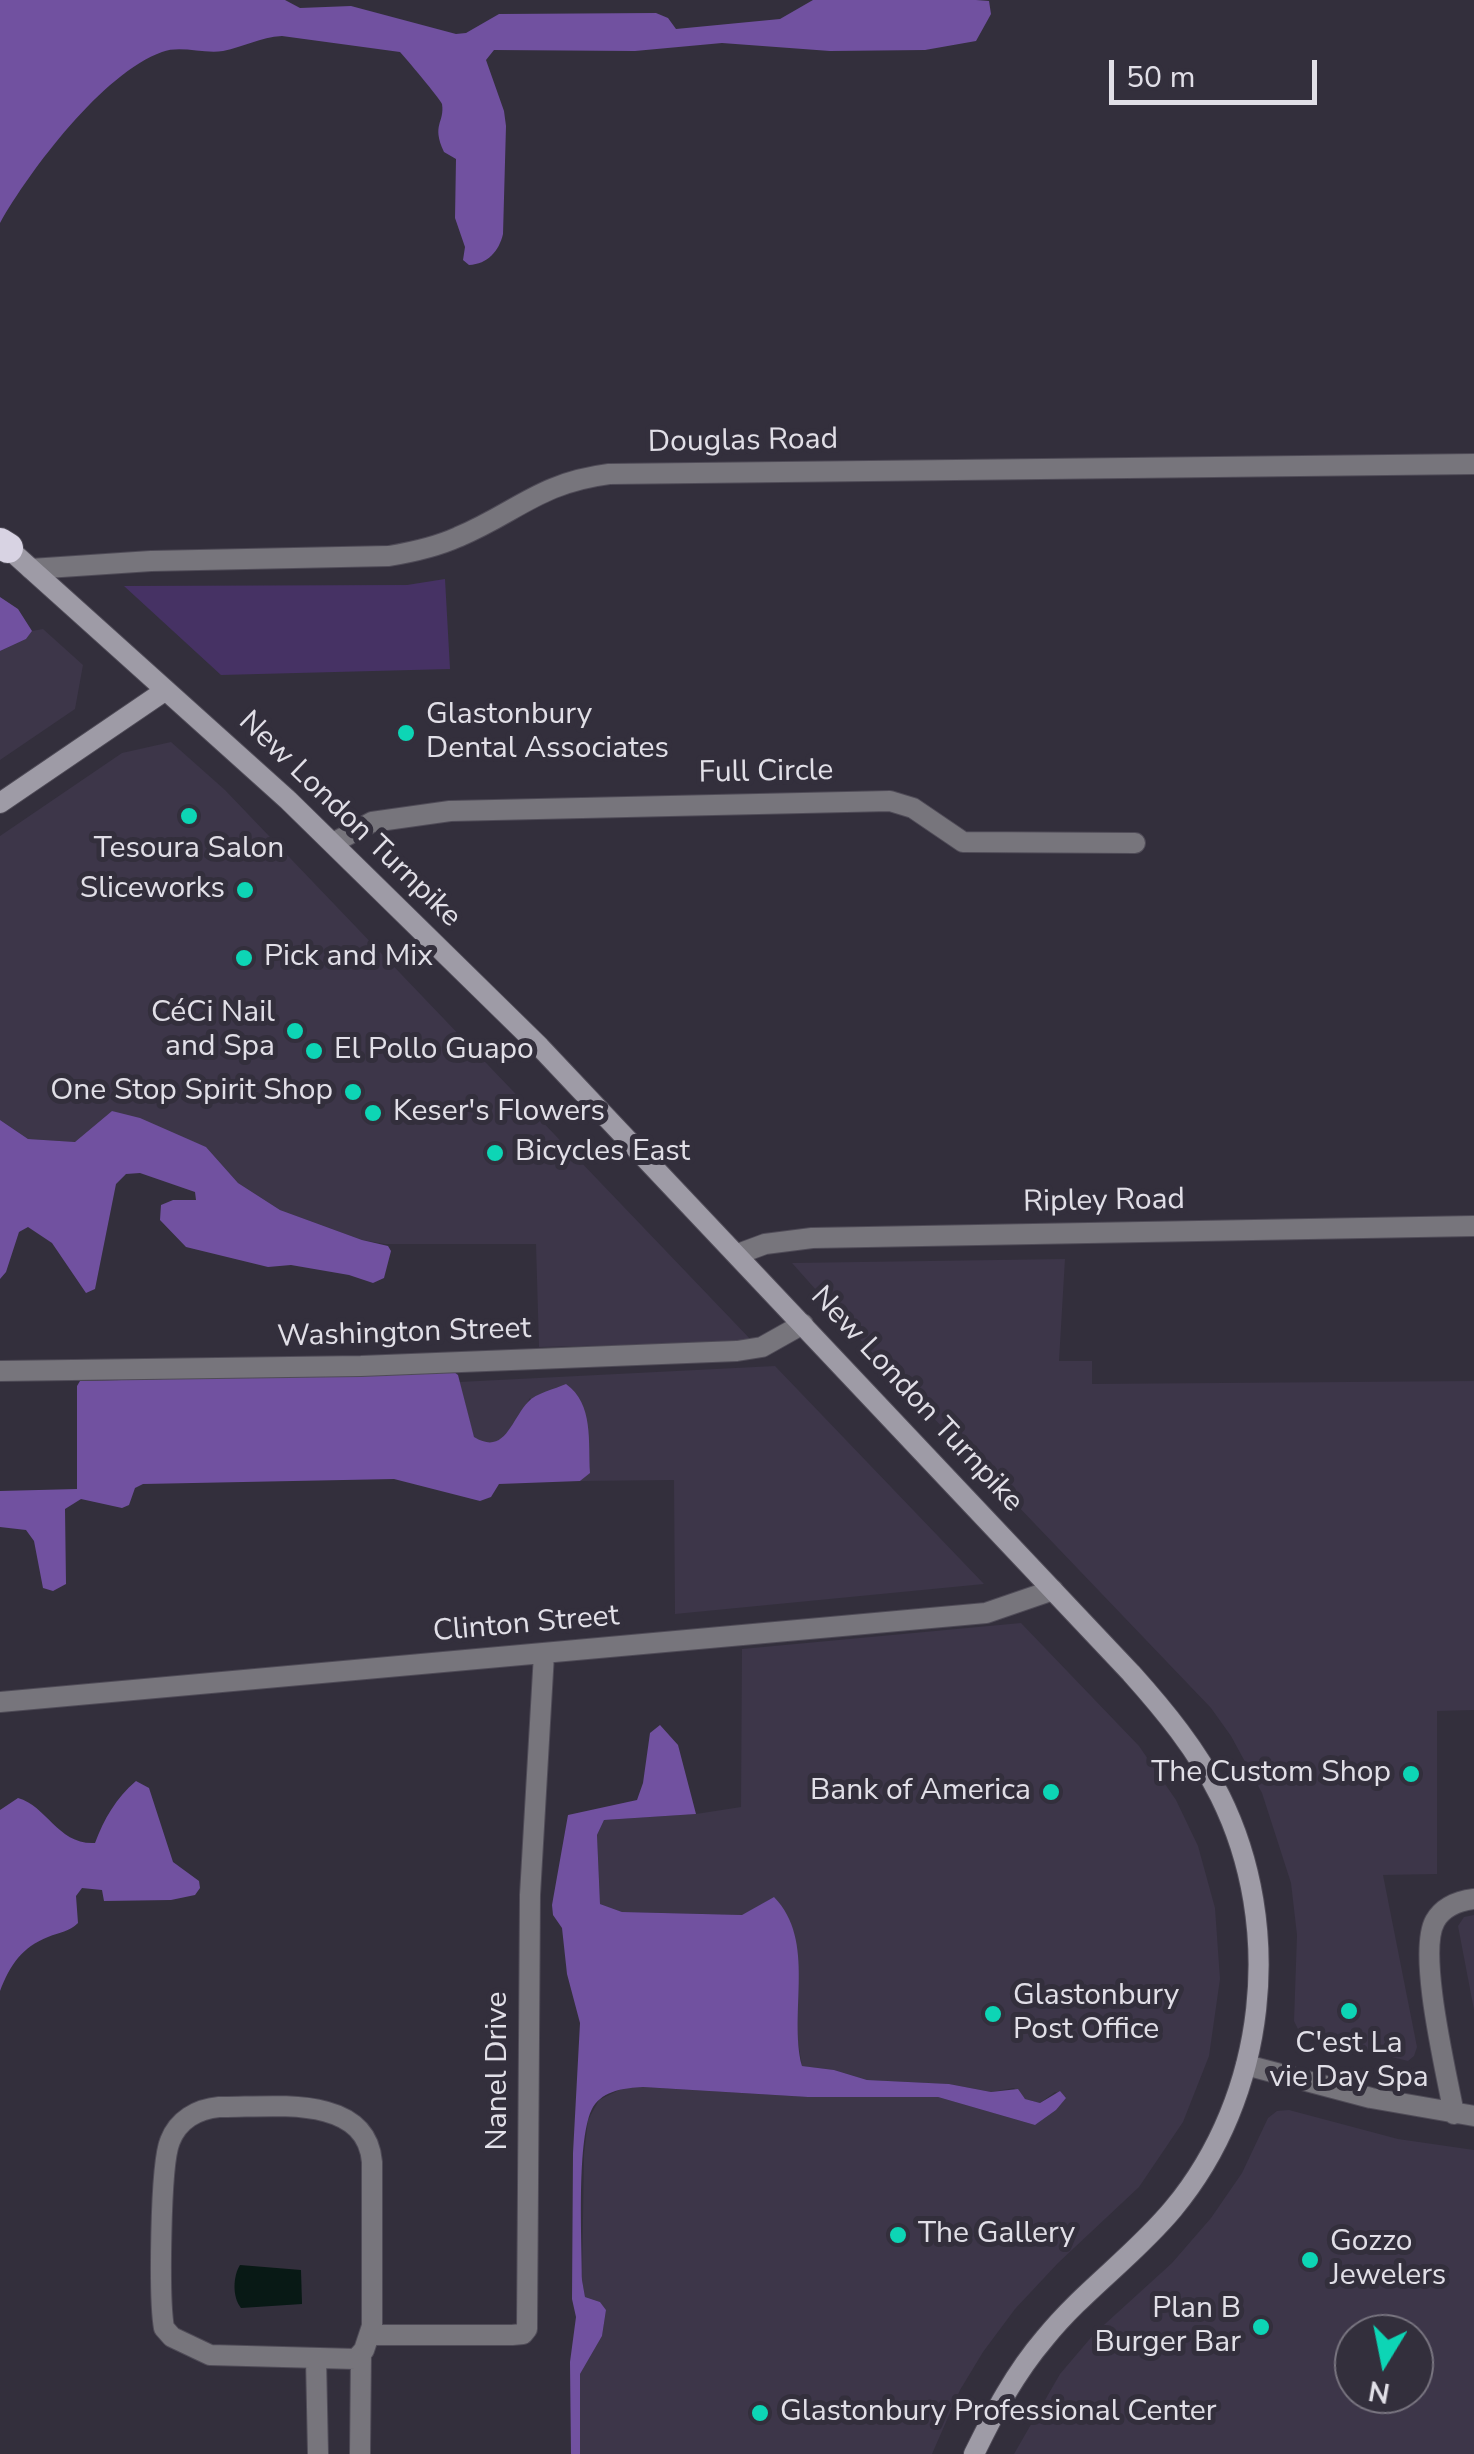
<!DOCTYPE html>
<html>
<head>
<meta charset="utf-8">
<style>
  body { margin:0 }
  #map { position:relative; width:1474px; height:2454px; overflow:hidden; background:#332f3c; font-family:"Nunito Sans",sans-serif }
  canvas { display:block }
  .north { position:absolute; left:1334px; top:2314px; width:100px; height:100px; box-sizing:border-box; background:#332f3c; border:2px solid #797580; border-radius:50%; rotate:190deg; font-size:28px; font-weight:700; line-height:40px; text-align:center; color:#e1dfe7 }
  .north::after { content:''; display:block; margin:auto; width:35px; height:45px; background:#0dd5b5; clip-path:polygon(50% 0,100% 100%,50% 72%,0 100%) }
  .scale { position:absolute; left:1109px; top:60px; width:208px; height:45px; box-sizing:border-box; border:5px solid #e1dfe7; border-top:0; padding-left:12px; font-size:30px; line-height:35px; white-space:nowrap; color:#e1dfe7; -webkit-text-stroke:8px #332f3c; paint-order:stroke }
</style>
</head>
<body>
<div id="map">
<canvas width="1474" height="2454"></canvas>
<div class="north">N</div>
<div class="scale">50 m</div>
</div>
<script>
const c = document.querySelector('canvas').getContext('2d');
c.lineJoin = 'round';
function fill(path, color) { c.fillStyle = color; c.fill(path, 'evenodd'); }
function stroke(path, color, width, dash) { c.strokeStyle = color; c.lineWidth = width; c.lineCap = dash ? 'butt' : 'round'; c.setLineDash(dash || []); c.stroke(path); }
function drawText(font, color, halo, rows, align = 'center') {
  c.font = font + ' "Nunito Sans",sans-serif'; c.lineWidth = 10; c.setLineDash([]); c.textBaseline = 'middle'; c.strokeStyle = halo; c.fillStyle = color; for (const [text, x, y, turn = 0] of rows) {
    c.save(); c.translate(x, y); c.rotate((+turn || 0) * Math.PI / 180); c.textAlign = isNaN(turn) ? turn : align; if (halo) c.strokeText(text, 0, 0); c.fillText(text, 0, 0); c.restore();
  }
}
const built = new Path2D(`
  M43 629 83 665 75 709 0 760V651L26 639 32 631Z
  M171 742 225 790 753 1342 539 1347 536 1244H385L362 1240 280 1210 238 1183 206 1147 112 1111 76 1142 28 1139 0 1120V836L122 753Z
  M1065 1259 1059 1361H1092V1384L1474 1381V1710L1437 1711V1874L1383 1875 1417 2047 1414 2056 1408 2061 1306 2036 1299 2031 1294 2021 1297 1935 1291 1883 1262 1793 1231 1736 1211 1708 882 1364 792 1263Z
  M775 1366 984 1584 675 1614 674 1480 580 1481 590 1472 530 1398 507 1436 493 1444H484L474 1438 459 1382Z
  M1021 1623 1139 1746 1176 1800 1198 1846 1215 1908 1220 1979 1209 2056 1183 2122 1139 2187 1058 2263 1015 2309 983 2352 960 2390 932 2454H580V2374L602 2336 606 2310 600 2302 585 2297 582 2280 584 2154 588 2120 599 2100 623 2088 643 2087 808 2097H938L1035 2125 1056 2110 1066 2097 1055 2092 1040 2103 1025 2099 1014 2088 991 2092 949 2084 867 2080 834 2070 802 2066 774 1897 743 1915 622 1912 600 1904 597 1835 604 1820 696 1814 741 1807 742 1649Z
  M1474 1915V2010L1458 1926 1464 1917Z
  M1289 2110 1398 2139 1474 2150V2454H1014L1060 2374 1094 2334 1172 2263 1211 2218 1242 2173 1268 2118 1277 2111ZM1354 2334H1414V2394H1354Z`);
const green = new Path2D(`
  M445 579 450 669 221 675 124 586 407 585Z`);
const forest = new Path2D(`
  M0 0H285L300 8 351 6 456 34 466 33 499 14 656 13 668 18 676 29 780 19 813 0H976L989 1 991 14 976 41 925 50 830 51 722 43 635 51 494 50 486 60 504 111 506 126 503 234C499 251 488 264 469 265L463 260 465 247 455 218 456 159 444 152C431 124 445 123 442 104 441 100 404 56 400 52L282 36C260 37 244 47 223 51 203 54 180 45 162 52 103 73 30 170 0 223Z
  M0 597 18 609 32 631 26 639 0 651Z
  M112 1111 140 1118 206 1147 238 1183 280 1210 362 1240 388 1246 391 1251 384 1278 373 1283 349 1275 291 1265 268 1267 186 1247 160 1220 161 1205 173 1200H196L195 1192 140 1173 126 1174 116 1184 95 1289 86 1293 52 1243 28 1227 19 1232 6 1272 0 1279V1120L28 1139 75 1142Z
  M454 1372 458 1375 474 1437C505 1456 511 1420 528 1402 536 1393 555 1389 566 1384 594 1404 588 1442 590 1473L580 1481 499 1484 491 1497 480 1501 394 1479 143 1484 135 1488 129 1505 122 1508 81 1499 65 1509 66 1584 53 1591 43 1588 34 1541 26 1530 0 1527V1491L77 1489V1386L80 1381Z
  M660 1725 678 1745 696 1814 604 1820 597 1835 600 1904 622 1912 742 1915 774 1897C817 1941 788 2012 802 2066L834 2070 867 2080 949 2084 991 2092 1018 2089 1025 2099 1040 2103 1060 2091 1066 2098 1056 2110 1035 2125 938 2097H808L643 2087C625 2088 604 2090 593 2107 576 2136 582 2242 582 2280L585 2297 600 2302 606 2310 602 2336 580 2374V2454H571L570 2362 576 2317 572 2299 573 2153 580 2023 567 1974 562 1928 553 1915 552 1905 568 1815 637 1800 643 1783 650 1733Z
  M136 1781 149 1788 173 1862 199 1881 200 1888 195 1895 171 1900 104 1901 102 1890 82 1888 76 1896 78 1923C69 1932 60 1932 48 1937 22 1947 10 1965 0 1991V1810L18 1798C47 1806 58 1845 95 1843 104 1819 116 1798 136 1781Z`);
const water = new Path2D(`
  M240 2265 301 2270 302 2304 241 2308C232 2297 233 2276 240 2265Z`);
const street = new Path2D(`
  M31 569 151 561 389 556C413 552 436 547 458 537 517 512 539 483 609 474L1474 464
  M333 843 372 822 450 811 890 801 913 808 963 842 1135 843
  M738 1254 765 1244 812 1238 1474 1226
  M0 1371 361 1366 737 1351 762 1347 803 1324
  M0 1702 986 1613 1053 1590
  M1246 2065 1371 2098 1474 2116
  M219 2107C268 2108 366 2092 372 2162V2326L364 2350 356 2359 210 2355 172 2337 164 2328C159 2300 160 2165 170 2141 178 2120 197 2109 219 2107Z
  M1454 2114C1447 2075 1417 1953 1435 1921 1443 1907 1458 1901 1474 1899
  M370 2335H512L523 2334 527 2329 530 1895 544 1654
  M316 2359 318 2454
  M360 2454 361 2354`);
const secondary = new Path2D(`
  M0 541 288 800 540 1047 1131 1673C1165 1711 1197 1750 1220 1796 1285 1927 1267 2096 1173 2209 1134 2256 1083 2291 1045 2338 1015 2373 994 2413 974 2454
  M0 803 166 690`);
const highway = new Path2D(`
  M0 543 8 548`);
const markers = [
  [406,733,10,"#0dd5b5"],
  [189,816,10,"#0dd5b5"],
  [245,890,10,"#0dd5b5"],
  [244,958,10,"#0dd5b5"],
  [295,1031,10,"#0dd5b5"],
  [314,1051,10,"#0dd5b5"],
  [353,1092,10,"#0dd5b5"],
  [373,1113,10,"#0dd5b5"],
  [495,1153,10,"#0dd5b5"],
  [1411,1774,10,"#0dd5b5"],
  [1051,1792,10,"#0dd5b5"],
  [1349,2011,10,"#0dd5b5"],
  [993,2014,10,"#0dd5b5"],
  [898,2235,10,"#0dd5b5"],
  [1310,2260,10,"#0dd5b5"],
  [1261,2327,10,"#0dd5b5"],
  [760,2413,10,"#0dd5b5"]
];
const streetNames = [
  ["Douglas Road",743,442,-1],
  ["Full Circle",766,773,-1],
  ["New London Turnpike",349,820,44],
  ["Ripley Road",1104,1202,-1],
  ["Washington Street",404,1334,-2],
  ["New London Turnpike",916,1400,47],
  ["Clinton Street",526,1625,-5],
  ["Nanel Drive",499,2071,-90]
];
const poiNames = [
  ["Glastonbury",426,716],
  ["Dental Associates",426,750],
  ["Tesoura Salon",189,850,"center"],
  ["Sliceworks",225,890,"right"],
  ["Pick and Mix",264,958],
  ["CéCi Nail",275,1014,"right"],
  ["and Spa",275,1048,"right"],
  ["El Pollo Guapo",334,1051],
  ["One Stop Spirit Shop",333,1092,"right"],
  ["Keser's Flowers",393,1113],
  ["Bicycles East",515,1153],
  ["The Custom Shop",1391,1774,"right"],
  ["Bank of America",1031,1792,"right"],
  ["Glastonbury",1013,1997],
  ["Post Office",1013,2031],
  ["C'est La",1349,2045,"center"],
  ["vie Day Spa",1349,2079,"center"],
  ["The Gallery",918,2235],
  ["Gozzo",1330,2243],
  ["Jewelers",1330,2277],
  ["Plan B",1241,2310,"right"],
  ["Burger Bar",1241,2344,"right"],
  ["Glastonbury Professional Center",780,2413]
];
fill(built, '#3d3649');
fill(green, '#463264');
fill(forest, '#7151a0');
fill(water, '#081915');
stroke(street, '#4f4b57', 22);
stroke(secondary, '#4f4b57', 22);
stroke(highway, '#4f4b57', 32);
stroke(street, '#77757c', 20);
stroke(secondary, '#9e9ba6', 20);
stroke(highway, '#d8d3e3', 30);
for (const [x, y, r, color] of markers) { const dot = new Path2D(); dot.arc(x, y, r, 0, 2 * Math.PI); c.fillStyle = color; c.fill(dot); stroke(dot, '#332f3c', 4); }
drawText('30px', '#e1dfe7', '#332f3c', streetNames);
drawText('30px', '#e1dfe7', '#332f3c', poiNames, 'left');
</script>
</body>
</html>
